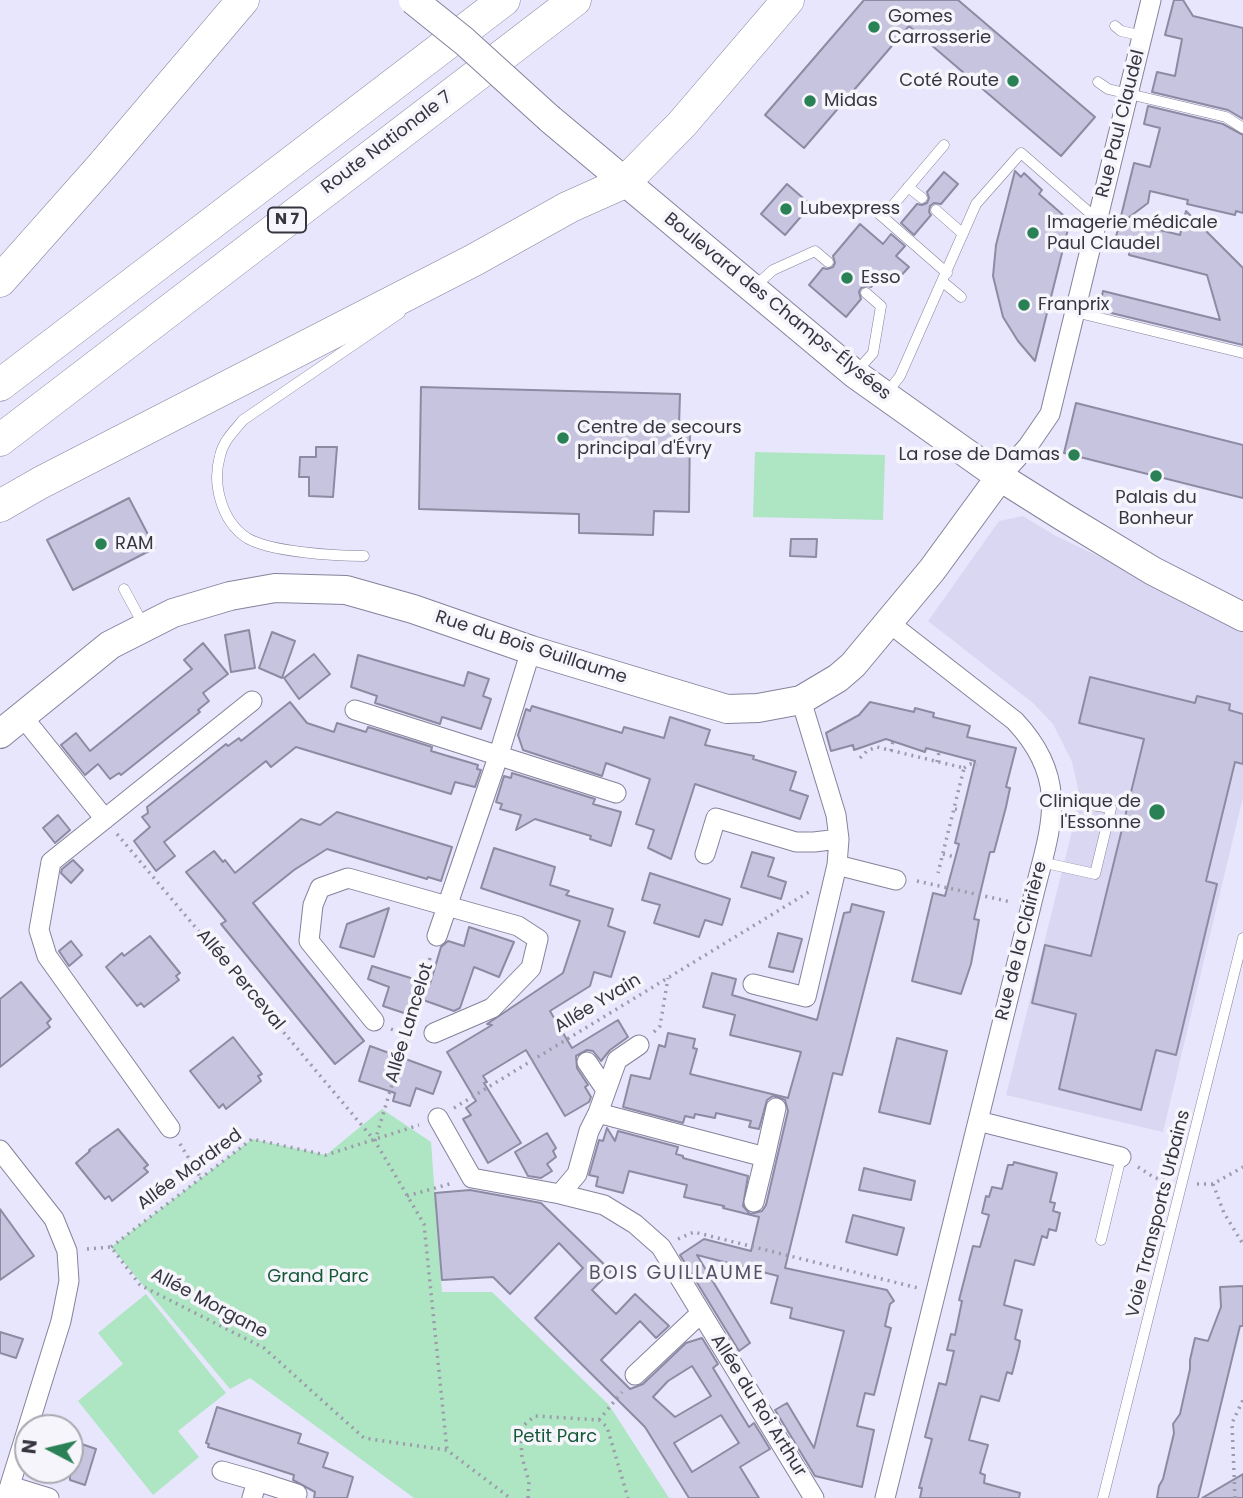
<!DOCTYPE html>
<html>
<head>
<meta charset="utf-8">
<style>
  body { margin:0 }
  #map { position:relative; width:1243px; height:1498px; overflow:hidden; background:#e8e6fc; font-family:Poppins,sans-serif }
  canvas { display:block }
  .north { position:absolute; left:14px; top:1414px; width:70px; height:70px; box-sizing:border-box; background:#f6f5fb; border:2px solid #aaa8b0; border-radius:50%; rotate:277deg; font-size:19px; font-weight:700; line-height:28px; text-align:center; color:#373540 }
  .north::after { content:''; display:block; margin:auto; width:24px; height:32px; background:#2a8155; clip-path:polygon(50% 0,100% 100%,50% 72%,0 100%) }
</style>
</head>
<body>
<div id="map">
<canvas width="1243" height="1498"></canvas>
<div class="north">N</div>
</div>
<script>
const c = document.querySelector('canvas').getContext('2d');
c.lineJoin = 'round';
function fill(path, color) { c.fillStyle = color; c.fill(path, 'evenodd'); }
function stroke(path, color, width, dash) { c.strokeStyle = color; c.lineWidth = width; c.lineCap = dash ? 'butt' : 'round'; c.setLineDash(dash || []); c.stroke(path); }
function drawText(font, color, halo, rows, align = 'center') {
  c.font = font + ' Poppins,sans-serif'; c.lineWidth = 7; c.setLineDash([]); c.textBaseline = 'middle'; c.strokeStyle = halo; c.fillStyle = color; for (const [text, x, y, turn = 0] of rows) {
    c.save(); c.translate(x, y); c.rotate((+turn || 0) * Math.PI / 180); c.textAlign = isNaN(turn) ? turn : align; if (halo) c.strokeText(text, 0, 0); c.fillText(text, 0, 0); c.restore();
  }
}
const built = new Path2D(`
  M1023 516 1056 536 1243 625V797L1163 1132 1006 1095 1073 827 1078 788 1072 762 1053 724 1033 703 928 621 999 521Z`);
const green = new Path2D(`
  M755 452 885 455 883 520 753 517Z
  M382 1109 431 1142 442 1292H492L609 1405 669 1498H414L250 1378 230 1389 111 1247 252 1139 326 1155Z
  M146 1294 226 1393 178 1431 199 1457 153 1495 78 1401 123 1364 98 1333Z`);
const building = new Path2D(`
  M864 0H958L1095 117 1061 156 909 26 804 148 765 115Z
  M1174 0H1183L1193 16 1243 28V119L1228 110 1152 92 1157 72 1175 76 1182 39 1165 35Z
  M1148 106 1223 124 1243 135V213L1236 211 1235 215 1187 204 1188 200 1150 191 1148 203 1124 221 1180 235 1186 211 1243 268V345L1099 310 1103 291 1220 320 1207 275 1129 255 1130 249 1114 245 1134 163 1150 167 1160 128 1144 124Z
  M1015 171 1021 177 1024 173 1042 190 1039 194 1070 221 1035 361 1018 341 1003 317 993 276 996 245Z
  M944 172 958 184 941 204 934 203 930 206 929 212 931 215 914 235 901 223 917 204 922 205 927 203 929 198 927 192Z
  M787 184 811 205 785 235 761 214Z
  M860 224 883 244 891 234 905 246 896 256 909 267 896 281 885 271 871 287 867 286 861 288 859 292 861 299 846 317 809 285 823 268 827 269 833 267 835 263 833 256Z
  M421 387 680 394 679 426 690 427 689 512 654 511 653 535 579 533V514L419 509Z
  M1076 403 1243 445V498L1064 453Z
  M316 447H337L333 497 309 496V477H299L300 457H316Z
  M129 498 155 548 73 590 47 540Z
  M791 539H817L816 557 790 556Z
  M249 630 255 668 231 672 225 635Z
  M272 632 295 641 282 678 259 668Z
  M203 643 228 674 203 693 209 701 198 710 200 712 121 775 119 773 110 779 98 764 85 775 61 745 76 733 90 751 192 669 184 660Z
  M314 654 330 674 299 699 284 678Z
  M358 655 464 686 468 672 489 679 483 696 491 699 481 729 442 717 440 724 375 703 377 696 351 687Z
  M1090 677 1195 703 1197 696 1230 704 1229 710 1243 714V764L1235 762 1206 881 1217 884 1176 1055 1156 1050 1141 1110 1059 1089 1076 1014 1032 1003 1045 945 1091 956 1144 739 1079 723Z
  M290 702 307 723 334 732 337 723 366 732 368 727 432 747 431 751 478 765 477 769 481 770 475 787 455 782 451 794 296 747 271 767 266 761 164 842 175 856 156 871 134 841 150 827 142 817 148 813 147 807 226 744 228 746 239 738 241 741Z
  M870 702 914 712 915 708 934 713 933 717 970 726 967 737 1016 748 1006 787 1010 788 1006 807 994 852H990L974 919 979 920 971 964 961 994 912 981 933 893 945 896 959 844 955 843 975 761 926 748 925 752 886 739 854 750 853 745 831 751 826 733 859 715Z
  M532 706 622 733 624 727 664 738 670 717 710 730 705 745 754 756 753 759 796 772 790 790 808 796 800 819 695 784 671 859 648 848 654 830 636 824 650 779 606 763 602 776 523 750 518 735 526 709 530 711Z
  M512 773 595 799 593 804 621 812 611 846 590 839 591 836 535 819 516 830 521 815 500 809 502 804 496 802 504 776 511 778Z
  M337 812 452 847 441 881 428 877 427 879 327 849 294 870 253 903 364 1041 335 1064 221 924 226 921 186 872 214 851 223 862 225 860 235 873 301 819 320 825Z
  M58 815 70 830 55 843 43 828Z
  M494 848 555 867 550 885 569 891 566 895 613 909 608 926 625 932 611 977 594 972 590 986 550 1011 572 1048 618 1020 628 1037 610 1050 601 1061 593 1051 587 1050 576 1056 577 1068 588 1085 585 1087 591 1097 589 1102 565 1116 526 1050 483 1076 487 1082 484 1083 521 1143 488 1163 463 1119 471 1115 466 1108 476 1101 447 1052 492 1025 487 1024 563 973 580 921 481 888Z
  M752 852 774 858 768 876 786 882 781 899 741 887Z
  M73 860 83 870 71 883 61 873 62 869Z
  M650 873 730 899 722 925 705 920 699 937 654 923 660 905 642 900Z
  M852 904 884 912 842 1075 833 1073 785 1268 887 1290 894 1301 890 1304 885 1326 891 1328 874 1395 865 1393 857 1426 874 1430 862 1487 815 1476 775 1410 787 1403 814 1448 844 1331 790 1318 792 1308 771 1303 778 1276 697 1255 750 1343 739 1351 680 1255 704 1239 751 1251 759 1217 723 1208 724 1206 684 1197 687 1185 629 1171 623 1193 596 1186 598 1177 589 1175 599 1140 603 1141 607 1128 615 1141 618 1131 678 1147 676 1154 683 1156V1158L748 1176 743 1206 750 1214 762 1211 766 1205 788 1111 785 1100 773 1096 767 1100 759 1129 749 1127 751 1121 716 1113 715 1118 695 1114 694 1118 685 1116 683 1123 623 1107 631 1075 650 1079 659 1045 665 1047 668 1033 695 1039 693 1048 697 1049 690 1074 788 1098 801 1052 730 1035 735 1015 703 1007 712 973 736 979 732 995 817 1020 844 913 850 912Z
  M389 908 374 957 340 947 347 924Z
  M469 927 514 942 499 977 474 967 460 1008 454 1011 412 996 407 1014 383 1006 389 987 368 979 372 966 430 984 441 947 448 941 464 946Z
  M778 933 802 939 793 972 769 967Z
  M150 936 180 973 176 976 179 980 144 1007 141 1003 137 1006 106 967 122 953 124 956Z
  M71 941 82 955 69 966 59 951Z
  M21 982 51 1019 47 1023 50 1027 0 1067V999Z
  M233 1037 262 1074 258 1076 261 1081 226 1109 223 1104 219 1108 190 1071Z
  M897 1038 947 1051 930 1124 879 1112Z
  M370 1046 441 1072 433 1094 416 1088 410 1106 393 1101 395 1093 359 1081Z
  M118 1129 148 1165 144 1168 148 1172 112 1201 109 1196 105 1199 76 1163 90 1151 89 1150Z
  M547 1133 556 1148 553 1151 556 1157 547 1164 552 1171 541 1178 528 1176 515 1152Z
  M1014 1162 1057 1173 1050 1202 1055 1203 1053 1211 1060 1213 1056 1231 1049 1229 1047 1238 1042 1236 1034 1265 1015 1260 1004 1305 1022 1310 1015 1339 1020 1341 1019 1347 1012 1374 1007 1372 999 1401 981 1396 969 1440 988 1445 980 1473 985 1475 984 1483 1020 1493 1019 1498H920L922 1488H919L932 1439 925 1437 939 1383 946 1385 954 1351 947 1350 951 1334 955 1335 962 1301 959 1300 973 1246 980 1247 989 1215 982 1213 986 1196 989 1197 992 1187 1002 1189 1008 1165H1013Z
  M864 1168 915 1181 911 1200 859 1190Z
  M470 1190 541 1203 611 1271 592 1290 616 1314 635 1294 669 1326 656 1338 640 1321 601 1360 630 1389 643 1384 686 1343 702 1338 718 1364 713 1368 749 1427 754 1423 770 1449 740 1467 759 1498H689L645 1427 535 1318 583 1268 559 1243 510 1294 493 1277 442 1280 435 1193ZM692 1366 711 1396 675 1417 653 1397 668 1381ZM721 1415 739 1443 692 1472 674 1443Z
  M0 1209 34 1256 0 1280Z
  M853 1215 904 1228 897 1255 846 1242Z
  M1243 1286V1326H1240L1198 1498H1157L1159 1486 1163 1479 1174 1433 1173 1424 1180 1414 1190 1369V1360L1195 1338 1208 1341 1221 1307 1220 1287Z
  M0 1332 23 1339 16 1358 0 1353Z
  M217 1407 301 1434 298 1443 328 1453 323 1467 353 1477 347 1498H314L315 1492 293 1480 294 1475 208 1447 209 1444 206 1443Z
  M73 1441 96 1449 85 1485 70 1480V1450Z
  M1243 1474V1498H1202Z`);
const path = new Path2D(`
  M891 751 893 741
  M860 758 867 751 877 747 964 768 938 873
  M937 762 939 752
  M964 768 970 764 977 765
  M955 809 966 811
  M117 834 375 1141 424 1224 447 1450
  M943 854 955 857
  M917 881 1011 902
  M391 1029 406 1035H414
  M654 1032 660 1026 668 978
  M454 1108 809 892
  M375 1141 431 955
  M180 1144 201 1178
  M1138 1167 1155 1178 1169 1181
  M1197 1184H1213L1243 1167
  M1213 1184 1224 1213 1243 1244
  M407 1196 453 1183
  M678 1239 694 1232 918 1288
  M111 1247 252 1139 326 1155 419 1125
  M87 1249 111 1247 140 1285 264 1348 364 1438 447 1450 510 1498
  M599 1420 622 1392
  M528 1498 529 1482 522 1457 520 1428 535 1416 599 1420 607 1427 628 1498
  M1235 1498 1232 1423 1243 1400`);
const lane = new Path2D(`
  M1115 26 1121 31 1143 36
  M1098 82 1108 89 1226 117 1243 128
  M908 187 922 198
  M936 210 963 234
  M876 211 947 273
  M883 217 944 145
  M943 282 961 297
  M755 286 773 270 815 251 828 262
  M1075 312 1243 353
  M857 371 873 353 881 306 866 293
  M887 393 900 376 976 204 1021 153 1098 220
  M364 556C336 556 270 552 247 538 221 521 212 483 220 456 223 441 234 431 243 420L400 313
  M124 589 143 624
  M1041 862 1095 874 1111 808 1053 799
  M1101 1240 1121 1157
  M1103 1498 1243 938`);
const street = new Path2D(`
  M1000 477 1028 446 1050 414 1151 0
  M355 710 616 793
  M22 716 105 819
  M705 854 716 818 796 842H814L839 839
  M837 865 896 880
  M437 936 498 757 531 650
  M753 984 806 997 837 865 839 839 836 815 801 700
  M374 1021 309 941 313 905 320 888 348 878 518 926 538 939 531 968 492 1008 434 1033
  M639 1045 617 1060 598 1113 765 1157 754 1202
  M587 1062 606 1090
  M438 1118 472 1178 560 1194 604 1205 635 1224 661 1247 814 1498
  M978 1121 1121 1157
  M170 1128 47 956 39 930 51 862 252 701
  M0 1150 54 1219 67 1251 69 1281 61 1321 6 1498
  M765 1157 776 1108
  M560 1194 577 1174 589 1131 598 1113
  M635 1375 701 1313
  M222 1471 257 1481 252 1498
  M257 1481 297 1494
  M10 1486 49 1498
  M885 1498 1031 906C1048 832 1074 784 1015 721L888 622`);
const secondary = new Path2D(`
  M550 119 855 374 1000 477 1062 516 1153 571 1243 617
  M0 734 110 645 173 613 230 596 275 588 346 590 413 609 531 650 727 709 758 708 801 700 838 678 853 665 932 570 1000 477`);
const primary = new Path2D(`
  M0 281 101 167 243 0
  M0 385 504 0
  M0 440 575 0
  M0 506 40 483 474 260 569 207 625 182 682 124 788 0`);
const secondaryBridge = new Path2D(`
  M413 0 464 41 550 119`);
const markers = [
  [874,27,7,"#2a8155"],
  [1013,81,7,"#2a8155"],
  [810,101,7,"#2a8155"],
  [786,209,7,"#2a8155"],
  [1033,233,7,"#2a8155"],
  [847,278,7,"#2a8155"],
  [1024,305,7,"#2a8155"],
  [563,438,7,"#2a8155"],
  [1074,455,7,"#2a8155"],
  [1156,476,7,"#2a8155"],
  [101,544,7,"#2a8155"],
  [1157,812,9,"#2a8155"]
];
const shields = [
  [287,220,38]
];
const shieldNames = [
  ["N 7",287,220]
];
const poiNames = [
  ["Gomes",888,17],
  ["Carrosserie",888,38],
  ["Coté Route",999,81,"right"],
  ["Midas",824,101],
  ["Lubexpress",800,209],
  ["Imagerie médicale",1047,223],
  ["Paul Claudel",1047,244],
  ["Esso",861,278],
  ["Franprix",1038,305],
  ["Centre de secours",577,428],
  ["principal d'Évry",577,449],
  ["La rose de Damas",1060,455,"right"],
  ["Palais du",1156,498,"center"],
  ["Bonheur",1156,519,"center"],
  ["RAM",115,544],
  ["Clinique de",1141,802,"right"],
  ["l'Essonne",1141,823,"right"]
];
const streetNames = [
  ["Rue Paul Claudel",1121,124,-76],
  ["Route Nationale 7",387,143,-37],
  ["Boulevard des Champs-Élysées",777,307,39],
  ["Rue du Bois Guillaume",531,648,18],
  ["Rue de la Clairière",1022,941,-76],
  ["Allée Perceval",240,980,50],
  ["Allée Yvain",598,1004,-31],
  ["Allée Lancelot",410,1023,-73],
  ["Allée Mordred",190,1170,-36],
  ["Voie Transports Urbains",1159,1214,-76],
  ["Allée Morgane",209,1304,28],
  ["Allée du Roi Arthur",758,1406,58]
];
const parkNames = [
  ["Grand Parc",318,1277],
  ["Petit Parc",555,1437]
];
const neighbourhoodNames = [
  ["BOIS GUILLAUME",677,1274]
];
fill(built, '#dad7f3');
fill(green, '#aee5c3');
fill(building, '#c7c4df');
stroke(building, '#8d8aa3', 2);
stroke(lane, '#85829b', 11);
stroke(street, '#85829b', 21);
stroke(secondary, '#85829b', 30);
stroke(primary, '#85829b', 33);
stroke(path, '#9c9aab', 3.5, [2, 5]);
stroke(lane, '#fff', 10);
stroke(street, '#fff', 19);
stroke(secondary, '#fff', 28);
stroke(primary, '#fff', 32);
stroke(secondaryBridge, '#85829b', 30, []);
stroke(secondaryBridge, '#fff', 28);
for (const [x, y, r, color] of markers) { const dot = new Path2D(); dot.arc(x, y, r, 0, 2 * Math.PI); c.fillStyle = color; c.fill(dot); stroke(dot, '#f6f5fb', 2.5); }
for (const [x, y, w] of shields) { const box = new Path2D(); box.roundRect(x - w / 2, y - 12.5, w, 25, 5); c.fillStyle = '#f6f5fb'; c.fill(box); stroke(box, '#373540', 2); }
drawText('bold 16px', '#373540', null, shieldNames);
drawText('18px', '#373540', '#f6f5fb', poiNames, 'left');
drawText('18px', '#373540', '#f6f5fb', streetNames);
drawText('18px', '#155837', '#f6f5fb', parkNames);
c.letterSpacing = '2px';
drawText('19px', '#555269', '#f6f5fb', neighbourhoodNames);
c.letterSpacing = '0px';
</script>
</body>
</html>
